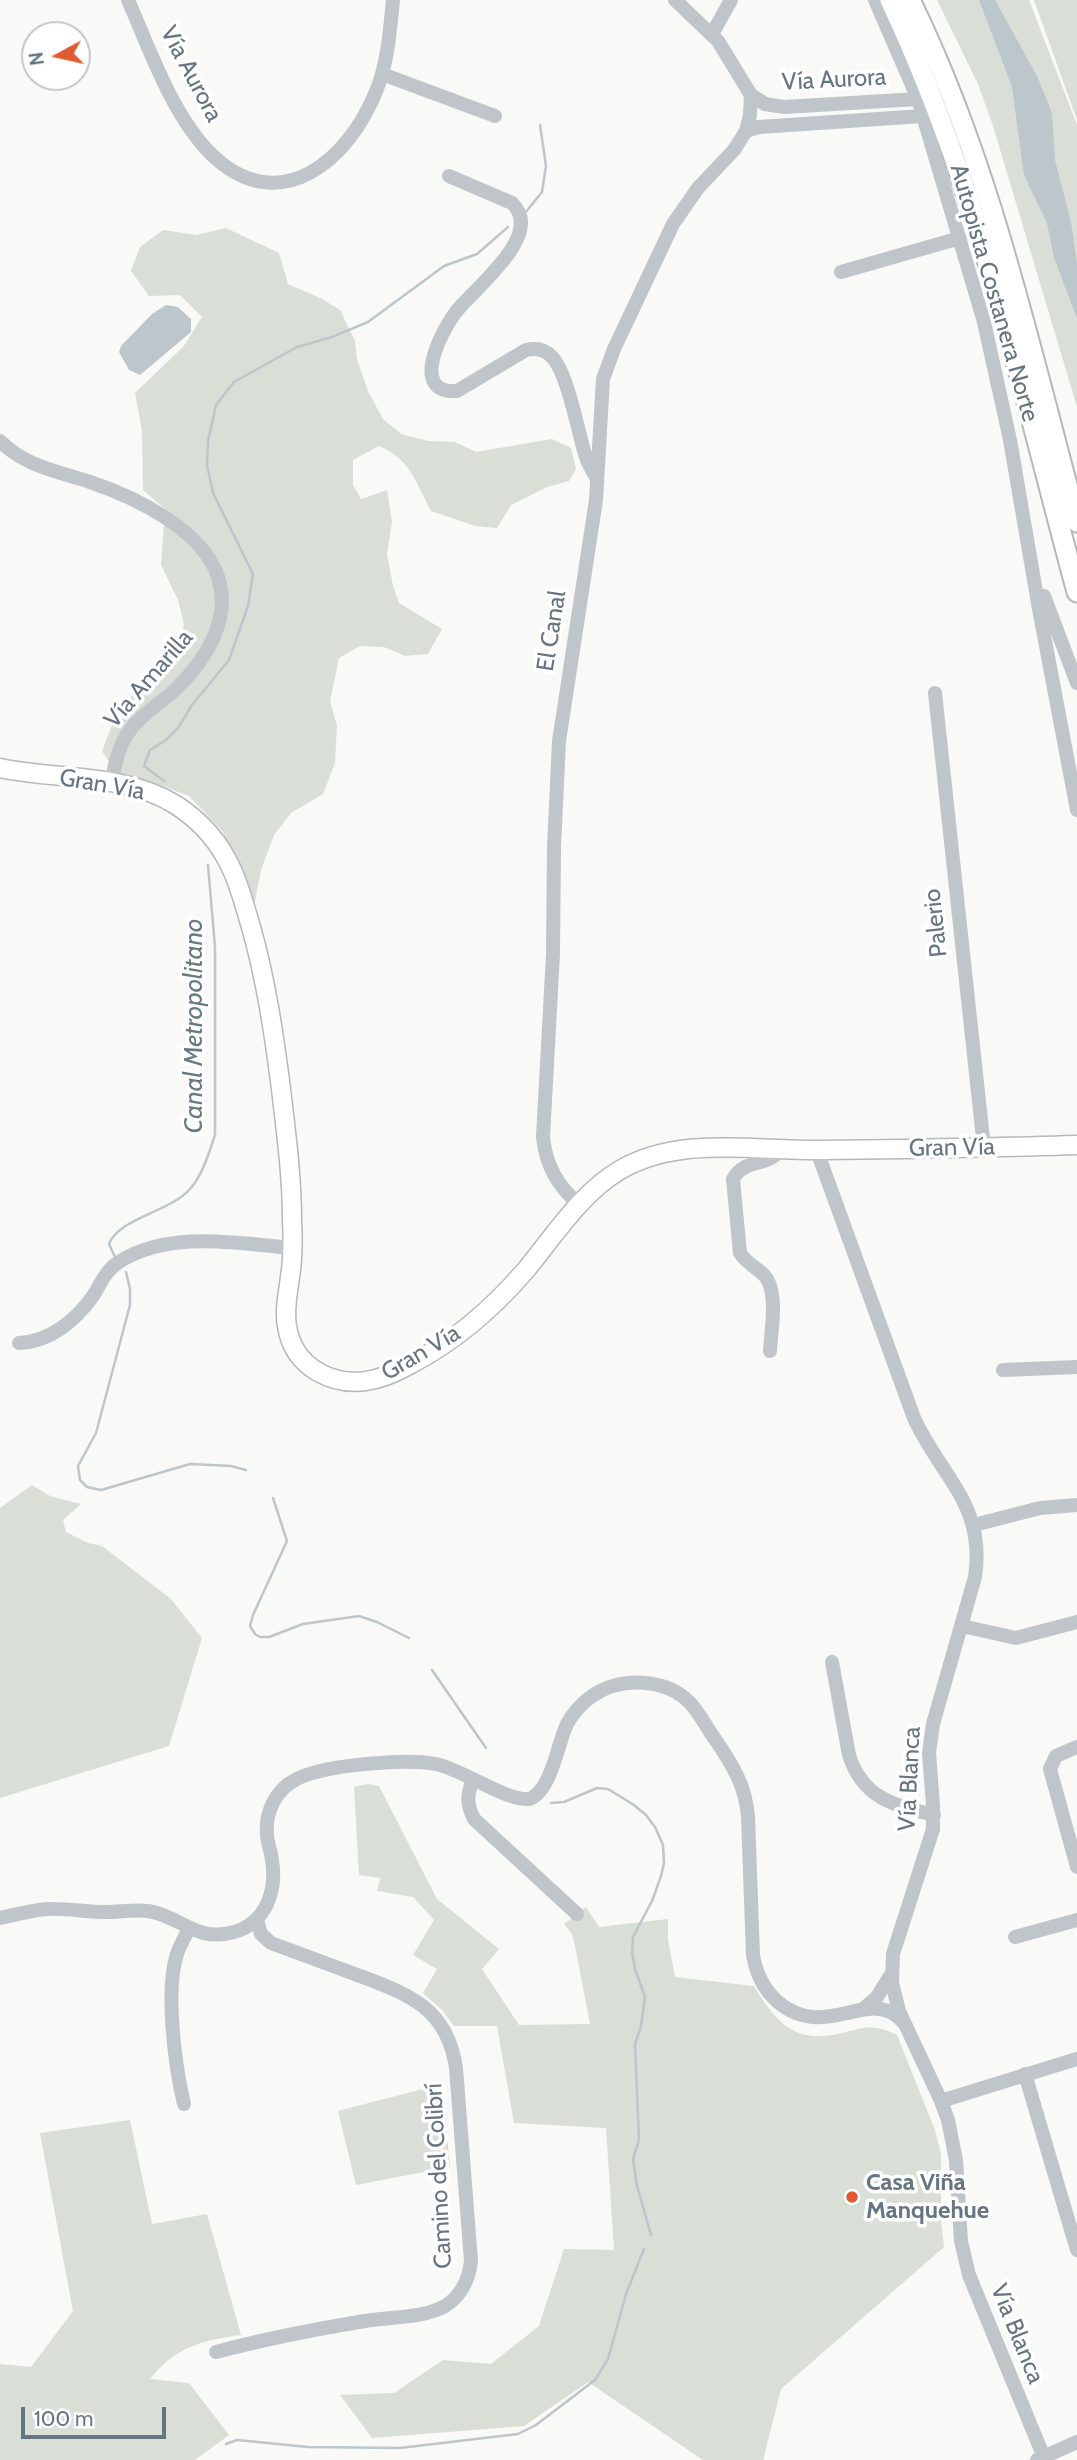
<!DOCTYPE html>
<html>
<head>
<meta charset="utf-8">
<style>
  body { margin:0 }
  #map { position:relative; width:1077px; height:2460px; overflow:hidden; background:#f9f9f7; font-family:Cabin,sans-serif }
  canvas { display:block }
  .north { position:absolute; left:21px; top:21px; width:70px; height:70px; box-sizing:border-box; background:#fff; border:2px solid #c1c8cd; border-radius:50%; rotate:262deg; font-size:19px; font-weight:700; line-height:28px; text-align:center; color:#657581 }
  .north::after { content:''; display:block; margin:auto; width:24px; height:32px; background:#df5a31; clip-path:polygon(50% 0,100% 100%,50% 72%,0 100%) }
  .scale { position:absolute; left:21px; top:2407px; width:145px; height:32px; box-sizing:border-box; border:4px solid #657581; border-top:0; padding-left:9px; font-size:21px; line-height:24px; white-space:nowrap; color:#657581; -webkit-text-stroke:5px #fff; paint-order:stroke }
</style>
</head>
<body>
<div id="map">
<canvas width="1077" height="2460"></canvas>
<div class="north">N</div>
<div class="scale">100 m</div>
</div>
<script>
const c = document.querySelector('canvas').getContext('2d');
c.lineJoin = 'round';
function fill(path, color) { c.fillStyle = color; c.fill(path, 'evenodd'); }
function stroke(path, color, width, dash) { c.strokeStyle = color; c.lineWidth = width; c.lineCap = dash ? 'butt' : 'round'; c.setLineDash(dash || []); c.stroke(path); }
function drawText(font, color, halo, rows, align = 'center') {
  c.font = font + ' Cabin,sans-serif'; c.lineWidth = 7; c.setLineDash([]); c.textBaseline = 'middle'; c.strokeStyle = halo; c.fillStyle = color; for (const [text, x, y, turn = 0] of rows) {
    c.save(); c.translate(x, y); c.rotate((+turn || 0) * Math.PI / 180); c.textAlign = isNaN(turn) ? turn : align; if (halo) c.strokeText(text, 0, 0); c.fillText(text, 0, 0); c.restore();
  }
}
const green = new Path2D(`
  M937 0H1029L1077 125V407L993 126 978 84Z
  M1034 0H1077V120Z
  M226 228 279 253 288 284 322 299 340 310 355 341 357 359 368 391 383 419 401 434 428 441 455 442 476 452 552 439 571 448 576 469 569 481 547 487 511 505 497 528 475 526 431 511C415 481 411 460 379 446L353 460V485L361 499 387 490 392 522 387 554 393 586 399 603 442 629 428 654 405 656 384 647 360 646 339 658 330 701 337 726 335 763 323 794 291 813 274 835 261 870 254 907 223 832 189 796 152 782 123 776 109 762 102 751 112 725 123 706 161 662 177 655 184 624 178 600 161 565 165 509 143 490 142 431 135 393 184 346 202 317 180 295 149 296 131 271 140 247 163 230 196 235Z
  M32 1485 50 1496 81 1504 63 1520 66 1532 88 1543 102 1546 171 1599 202 1638 169 1746 0 1798V1508Z
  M368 1784 379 1786 437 1899 499 1949 482 1969 519 2025 590 2024 575 1946 572 1934 564 1924 586 1907 599 1927 668 1919V1940L675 1977 754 1986C777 2024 796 2046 846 2032 867 2026 877 2025 897 2035L935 2130 941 2154V2221L944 2247 781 2389 763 2460H703L588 2382 524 2426 372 2438 340 2395 394 2393 443 2360 491 2364 539 2326 564 2249 614 2250 606 2128 514 2123 497 2026H454L442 2010 423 1993 437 1969 413 1955 434 1920 413 1897 377 1891 380 1878 359 1875 354 1787Z
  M442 2084 450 2167 356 2185 338 2111Z
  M130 2120 152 2224 207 2214 241 2335C201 2341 177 2346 150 2379L189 2383 229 2435 195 2460H0V2364L31 2367 73 2311 40 2133Z`);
const water = new Path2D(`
  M979 0H995L1037 76 1052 113 1055 160 1071 222 1077 263V318L1054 258 1047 223 1024 175 1012 87Z
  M166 305 178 307 191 319V332L140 375 129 370 119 352 121 346 152 314Z`);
const stream = new Path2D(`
  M525 213 542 192 546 166 540 125
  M164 781 144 766 150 750 166 740 178 728 192 705 229 660 248 606 253 574 213 493 207 465 208 441 216 405 234 382 297 347 332 337 368 322 444 266 477 254 508 227
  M115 1257 109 1244C119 1218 170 1212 190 1189 203 1174 209 1153 215 1135V947L208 865
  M126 1272 130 1289V1305L96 1433 78 1466 80 1480 87 1487 101 1490 190 1464 231 1466 246 1470
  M273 1498 287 1541 253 1615 250 1626 255 1634 260 1637H269L303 1624 359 1616 377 1622 409 1638
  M432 1670 486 1748
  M551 1803 564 1802 597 1788 608 1789 634 1805 646 1815 655 1827 663 1845 664 1863 661 1876 652 1901 633 1937 632 1952 635 1969 645 1997 641 2026 635 2044 639 2140 633 2159 637 2186 651 2235
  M226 2444 237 2440 308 2447 400 2448 518 2434 536 2425 595 2380 608 2359 626 2294 644 2249`);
const minor = new Path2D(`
  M128 0C150 50 172 115 211 154 280 221 350 159 377 89 388 61 390 30 393 0
  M675 0 718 41 751 95 765 104 784 107 918 99
  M875 0 918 99 984 322 1010 440 1039 609 1077 810
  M712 34 731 0
  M382 74 495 116
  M746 131 759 127 923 116
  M449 176 512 203C546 235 473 289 456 312 442 330 408 394 457 391L526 350C535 348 544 349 551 356 567 370 578 432 585 454 587 463 593 471 597 479
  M841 272 960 238
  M0 441C26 467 57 471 90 482 135 497 203 530 218 577 232 620 205 661 175 690 160 704 140 715 128 733 118 747 115 766 111 783
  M1044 596 1077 683
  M935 693 984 1148
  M817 1151 914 1418C941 1477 986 1505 975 1577L933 1724 929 1753 933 1805V1829L893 1954 892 1983 899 2011 941 2101 948 2120 956 2160 961 2241 969 2275 1045 2460
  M580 1205C557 1186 546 1165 543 1137L553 954 554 847 559 741 596 500 603 379 614 349 673 224 698 188 734 150 746 131 750 115 751 95
  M19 1343C50 1342 76 1320 93 1296 101 1283 106 1270 119 1262 168 1230 237 1243 292 1248
  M770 1351C771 1330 779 1291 764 1275 756 1267 746 1263 740 1253L733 1179C741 1164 754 1165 769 1159 774 1157 779 1152 784 1149
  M1003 1370 1077 1367
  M974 1525 1040 1508 1077 1505
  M962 1626 1016 1638 1077 1622
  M832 1662 849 1755C863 1799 894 1805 934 1815
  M1077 1747 1056 1756 1050 1769 1077 1867
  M473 1779C467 1795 466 1803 474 1819L577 1914
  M0 1918C15 1915 32 1910 47 1909 67 1908 86 1912 106 1912 120 1912 134 1909 148 1911 181 1916 196 1943 234 1932 266 1923 277 1891 272 1860 271 1851 267 1842 267 1834 265 1812 276 1790 295 1780 321 1765 406 1758 436 1764 464 1770 505 1801 530 1799 552 1789 557 1745 567 1724 573 1713 582 1703 592 1696 620 1677 666 1677 691 1704 700 1714 707 1728 715 1739 732 1764 746 1786 748 1817L753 1955C756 1973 763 1989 778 2002 826 2043 871 1984 903 2022
  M1015 1937 1077 1920
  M863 2009 877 1997 890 1976
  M1025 2074 1077 2250
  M941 2101 1077 2059
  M184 2104C175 2066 165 1991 177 1954 180 1945 185 1937 189 1929
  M216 2352C265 2339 316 2329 365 2321 388 2317 425 2318 445 2306 461 2296 469 2279 471 2261L456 2068C447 2005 405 1993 352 1973 325 1963 298 1953 271 1943L261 1934 257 1920
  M1037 2460 1077 2442`);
const major = new Path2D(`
  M0 768C57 780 125 773 176 805 196 818 214 836 226 858 238 879 244 904 251 927 266 980 274 1034 281 1089 286 1132 292 1176 292 1220 293 1239 293 1258 290 1277 288 1294 284 1309 287 1326 290 1346 301 1362 318 1372 350 1390 381 1381 411 1364 455 1341 493 1308 525 1271 554 1236 581 1193 620 1170 680 1135 756 1151 822 1150 907 1149 992 1148 1077 1145`);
const highway = new Path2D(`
  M890 0C979 188 1023 393 1077 592
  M910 0C991 165 1029 346 1077 522`);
const markers = [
  [852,2197,7,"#df5a31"]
];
const streetNames = [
  ["Vía Aurora",191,74,62],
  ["Vía Aurora",834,80,-3],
  ["Autopista Costanera Norte",994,293,74],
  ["El Canal",552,631,-81],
  ["Vía Amarilla",149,679,-49],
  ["Gran Vía",102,785,10],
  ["Palerio",936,923,-96],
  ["Gran Vía",952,1148,-1],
  ["Gran Vía",421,1353,-30],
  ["Vía Blanca",910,1779,-87],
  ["Camino del Colibrí",439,2176,-93],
  ["Vía Blanca",1017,2334,68]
];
const poiNames = [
  ["Casa Viña",866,2183],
  ["Manquehue",866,2211]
];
const waterNames = [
  ["Canal Metropolitano",194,1026,-90]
];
fill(green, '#d9ded6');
fill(water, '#bcc6cb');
stroke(stream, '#bcc6cb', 2.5);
stroke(major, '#b4b9bd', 21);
stroke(highway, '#b4b8bc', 23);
stroke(minor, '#c0c5c9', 14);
stroke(major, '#fff', 18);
stroke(highway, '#fff', 19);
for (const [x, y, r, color] of markers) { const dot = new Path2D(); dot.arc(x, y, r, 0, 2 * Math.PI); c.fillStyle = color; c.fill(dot); stroke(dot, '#fff', 2.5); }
drawText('24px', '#657581', '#fff', streetNames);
drawText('bold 24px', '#657581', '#fff', poiNames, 'left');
drawText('italic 26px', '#657a82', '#fff', waterNames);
</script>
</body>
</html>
